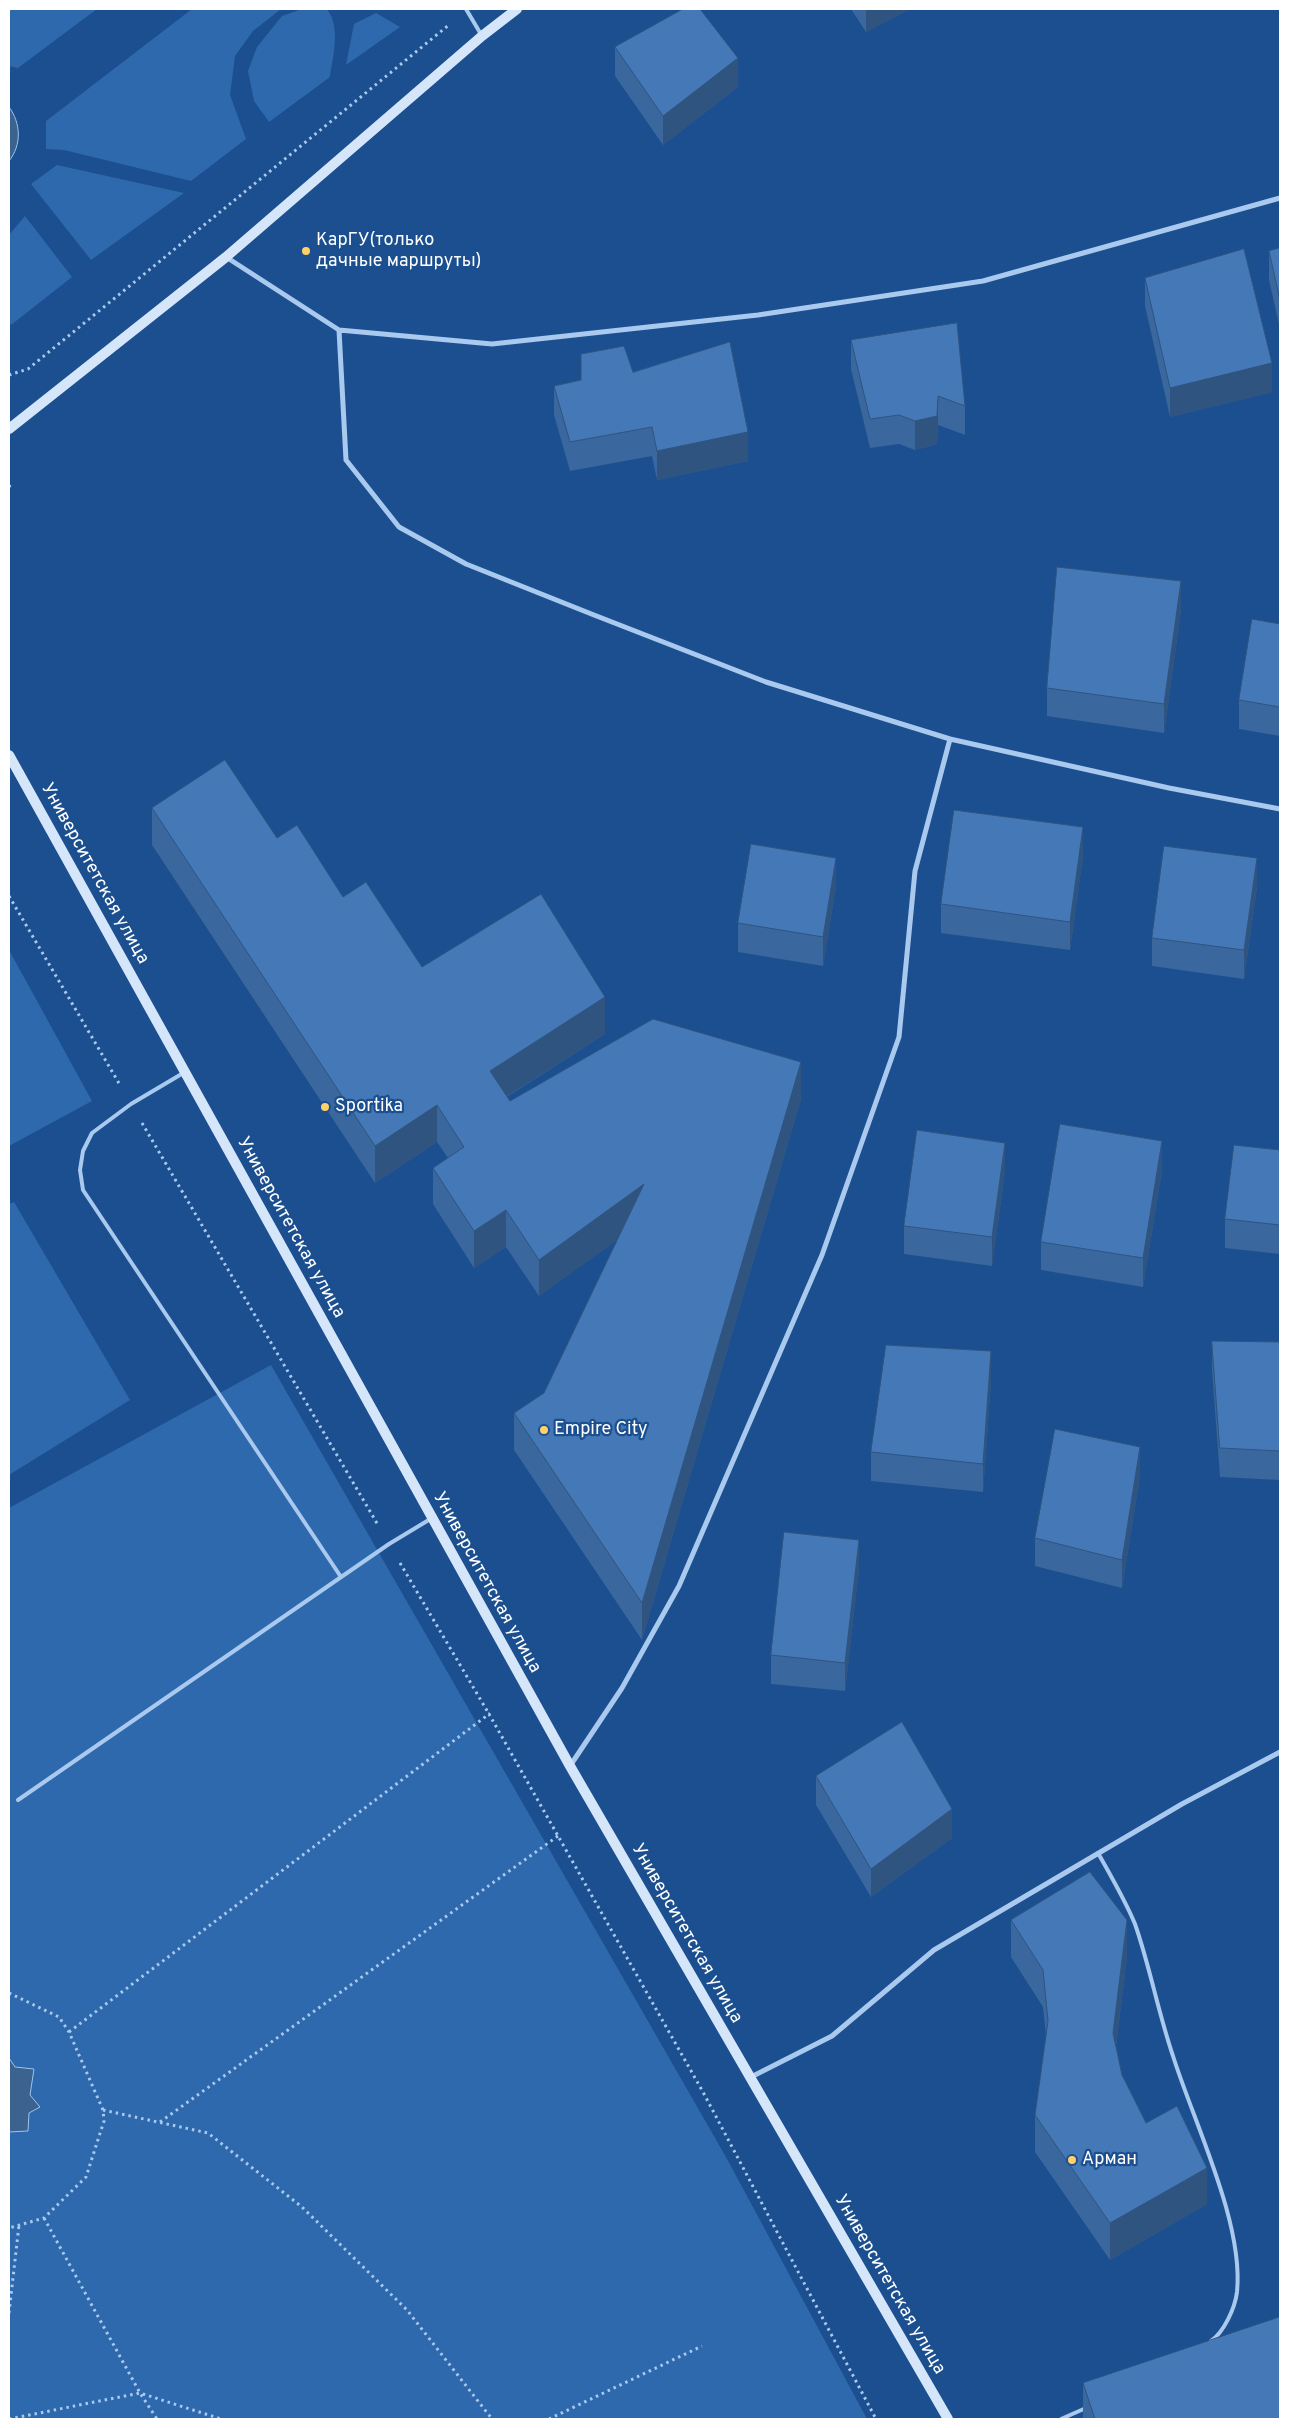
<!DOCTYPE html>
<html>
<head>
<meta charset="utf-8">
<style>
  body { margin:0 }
  #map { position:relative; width:1289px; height:2428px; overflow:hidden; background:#1b4f8f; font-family:Overpass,sans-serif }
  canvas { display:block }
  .frame { position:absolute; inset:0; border:10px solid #fff; pointer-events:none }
</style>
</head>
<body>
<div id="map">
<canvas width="1289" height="2428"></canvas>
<div class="frame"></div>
</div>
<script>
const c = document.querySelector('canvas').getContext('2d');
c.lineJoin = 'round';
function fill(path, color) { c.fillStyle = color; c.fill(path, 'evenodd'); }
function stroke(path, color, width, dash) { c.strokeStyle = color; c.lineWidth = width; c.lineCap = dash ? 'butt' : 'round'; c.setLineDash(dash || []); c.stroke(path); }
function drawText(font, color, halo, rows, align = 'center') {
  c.font = font + ' Overpass,sans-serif'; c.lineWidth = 4.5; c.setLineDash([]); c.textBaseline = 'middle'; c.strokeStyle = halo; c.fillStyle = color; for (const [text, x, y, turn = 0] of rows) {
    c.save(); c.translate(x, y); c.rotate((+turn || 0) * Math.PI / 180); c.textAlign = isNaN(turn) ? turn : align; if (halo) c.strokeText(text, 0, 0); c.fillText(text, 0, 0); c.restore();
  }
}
const green = new Path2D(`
  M9 9H97L18 68 9 66Z
  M192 9H281L253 31 235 56 230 95 246 139 191 181 64 150 46 149V121Z
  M302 9H327C341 28 333 55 330 77L269 122 254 101 248 71 257 47 282 16Z
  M376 13 400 27 346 65 354 24Z
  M57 165 184 193 91 260 31 184Z
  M25 216 72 277 11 325 9 319V235Z
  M9 950 92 1101 9 1146Z
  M14 1202 130 1400 9 1475V1204Z
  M271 1365 726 2157 867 2419H9V1508Z`);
const water = new Path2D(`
  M9 107C21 123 22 145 9 161Z
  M9 2058 15 2067 34 2069 30 2095 40 2107 29 2113 28 2131 9 2132Z`);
const path = new Path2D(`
  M9 375 28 369 450 24
  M9 487 11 483
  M9 896 120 1085
  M142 1123 378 1525
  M400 1563 489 1714
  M9 1993 59 2017 69 2032 103 2110 104 2121 86 2177 44 2218 9 2228
  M69 2032 489 1714 703 2092 876 2419
  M103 2110 208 2133 302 2207 407 2310 492 2419
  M160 2122 558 1836
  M44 2218 140 2393 157 2419
  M9 2313 19 2225
  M9 2419 140 2393 221 2419
  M549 2419 702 2346`);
const lane = new Path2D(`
  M466 9 482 36
  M185 1072 131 1104 92 1133 83 1151 80 1170 83 1190 341 1577
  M18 1800 389 1544 432 1518
  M1098 1853C1111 1876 1125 1900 1135 1924 1150 1967 1158 2012 1173 2056 1194 2123 1244 2223 1237 2292 1235 2308 1224 2332 1211 2341
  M1061 2419 1086 2408`);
const street = new Path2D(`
  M226 257 339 330 492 344 758 315 983 281 1280 198
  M339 330 346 460 399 527 466 564 594 615 766 682 950 739 915 871 899 1037 822 1255 679 1586 622 1688 570 1766
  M950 739 1169 788 1280 809
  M751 2077 832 2036 934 1950 1182 1804 1280 1752`);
const secondary = new Path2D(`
  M9 429 226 257 482 36 517 9
  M9 755 570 1766 948 2419`);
const wall = new Path2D(`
  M851 9H910L866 32Z
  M615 47 738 87 663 145 615 76Z
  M1280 248V329L1269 280V251Z
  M1145 278 1272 392 1170 417 1145 306Z
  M851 340 965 406V435L938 425 937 444 915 450 899 444 870 448 851 369Z
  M633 372 748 461 657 480 652 456 570 471 554 415V386L581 380Z
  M1181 610 1164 733 1047 716V688Z
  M1280 624V736L1239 729V700Z
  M152 808 277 838 422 967 605 1034 507 1097 510 1101 801 1099 642 1640 514 1450V1413L544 1393 617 1240 539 1296 506 1247 474 1268 433 1204V1168L448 1158 437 1142 375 1183 152 845Z
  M1083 856 1070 950 941 933V904Z
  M836 886 823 966 738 952V923Z
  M1257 887 1244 979 1152 966V938Z
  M1280 1150V1254L1225 1248V1219Z
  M1162 1170 1143 1287 1041 1270V1242Z
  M1005 1171 992 1266 904 1254V1226Z
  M1212 1341 1280 1342V1480L1220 1477 1212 1370Z
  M991 1380 983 1492 871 1481V1452Z
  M1140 1476 1122 1588 1035 1566V1538Z
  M859 1569 845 1691 771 1684V1655Z
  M816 1776 952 1838 871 1897 816 1805Z
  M1011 1920 1127 1957 1116 2046 1122 2075 1146 2123 1207 2204 1110 2260 1035 2152V2115L1046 2036 1043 2007 1011 1957Z
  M1083 2383 1280 2419H1083Z`);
const shadedWall = new Path2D(`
  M866 9H910L866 32Z
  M738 58V87L663 145V116Z
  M1272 363V392L1170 417V388Z
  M938 396V425L937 444 915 450V421Z
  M748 432V461L657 480V451Z
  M1181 581V610L1164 733V704Z
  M1083 827V856L1070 950V922Z
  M836 858V886L823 966V937Z
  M1257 858V887L1244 979V950Z
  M605 997V1034L490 1107V1071Z
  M801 1062V1099L642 1640V1603Z
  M437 1105V1142L375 1183V1146Z
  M1162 1141V1170L1143 1287V1258Z
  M1005 1143V1171L992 1266V1237Z
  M644 1184V1221L539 1296V1260Z
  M506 1210V1247L474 1268V1231Z
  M991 1351V1380L983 1492V1464Z
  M1140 1447V1476L1122 1588V1560Z
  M859 1540V1569L845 1691V1663Z
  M952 1809V1838L871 1897V1869Z
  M1127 1920V1957L1113 2069V2033Z
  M1207 2168V2204L1110 2260V2223Z`);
const building = new Path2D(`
  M683 9H700L738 58 663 116 615 47Z
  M1280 248V300L1269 251Z
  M1244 249 1272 363 1170 388 1145 278Z
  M957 323 965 406 938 396 937 416 915 421 899 415 870 419 851 340Z
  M730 342 748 432 657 451 652 427 570 442 554 386 581 380V354L624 346 633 372Z
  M1057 567 1181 581 1164 704 1047 688Z
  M1252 619 1280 624V707L1239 700Z
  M225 760 277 838 297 825 343 897 366 882 422 967 541 894 605 997 490 1071 510 1101 653 1019 801 1062 642 1603 514 1413 544 1393 644 1184 539 1260 506 1210 474 1231 433 1168 464 1147 437 1105 375 1146 152 808Z
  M954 810 1083 827 1070 922 941 904Z
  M751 844 836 858 823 937 738 923Z
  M1164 846 1257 858 1244 950 1152 938Z
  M1060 1124 1162 1141 1143 1258 1041 1242Z
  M917 1130 1005 1143 992 1237 904 1226Z
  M1234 1145 1280 1150V1225L1225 1219Z
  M1212 1341 1280 1342V1451L1220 1448Z
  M886 1345 991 1351 983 1464 871 1452Z
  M1055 1429 1140 1447 1122 1560 1035 1538Z
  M784 1532 859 1540 845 1663 771 1655Z
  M902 1722 952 1809 871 1869 816 1776Z
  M1090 1872 1127 1920 1113 2033 1122 2075 1146 2123 1177 2106 1207 2168 1110 2223 1035 2115 1048 2021 1043 1970 1011 1920Z
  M1280 2317V2419H1095L1083 2383Z`);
const markers = [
  [306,251,5,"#ffd166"],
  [325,1107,5,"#ffd166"],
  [544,1430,5,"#ffd166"],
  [1072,2160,5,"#ffd166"]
];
const poiNames = [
  ["КарГУ(только",316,241],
  ["дачные маршруты)",316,262],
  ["Sportika",335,1107],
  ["Empire City",554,1430],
  ["Арман",1082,2160]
];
const streetNames = [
  ["Университетская улица",94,874,61],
  ["Университетская улица",290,1228,61],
  ["Университетская улица",486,1583,61],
  ["Университетская улица",686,1934,60],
  ["Университетская улица",889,2285,60]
];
fill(green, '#2e69ad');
fill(water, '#3c6290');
stroke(water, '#9cc4f0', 1);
stroke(path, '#a9c9ee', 3, [2.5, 4]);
stroke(lane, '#a9c9ee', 4);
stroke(street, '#a9c9ee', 5);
stroke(secondary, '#d6e6fa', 10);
fill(wall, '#3a679d');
fill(shadedWall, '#305480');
fill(building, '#4478b7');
stroke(building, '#305480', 1);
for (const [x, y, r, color] of markers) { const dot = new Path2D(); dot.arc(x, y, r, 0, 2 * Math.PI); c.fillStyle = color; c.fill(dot); stroke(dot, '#1b4f8f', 2); }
drawText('18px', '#fff', '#1b4f8f', poiNames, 'left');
drawText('18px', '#fff', '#1b4f8f', streetNames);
</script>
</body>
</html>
